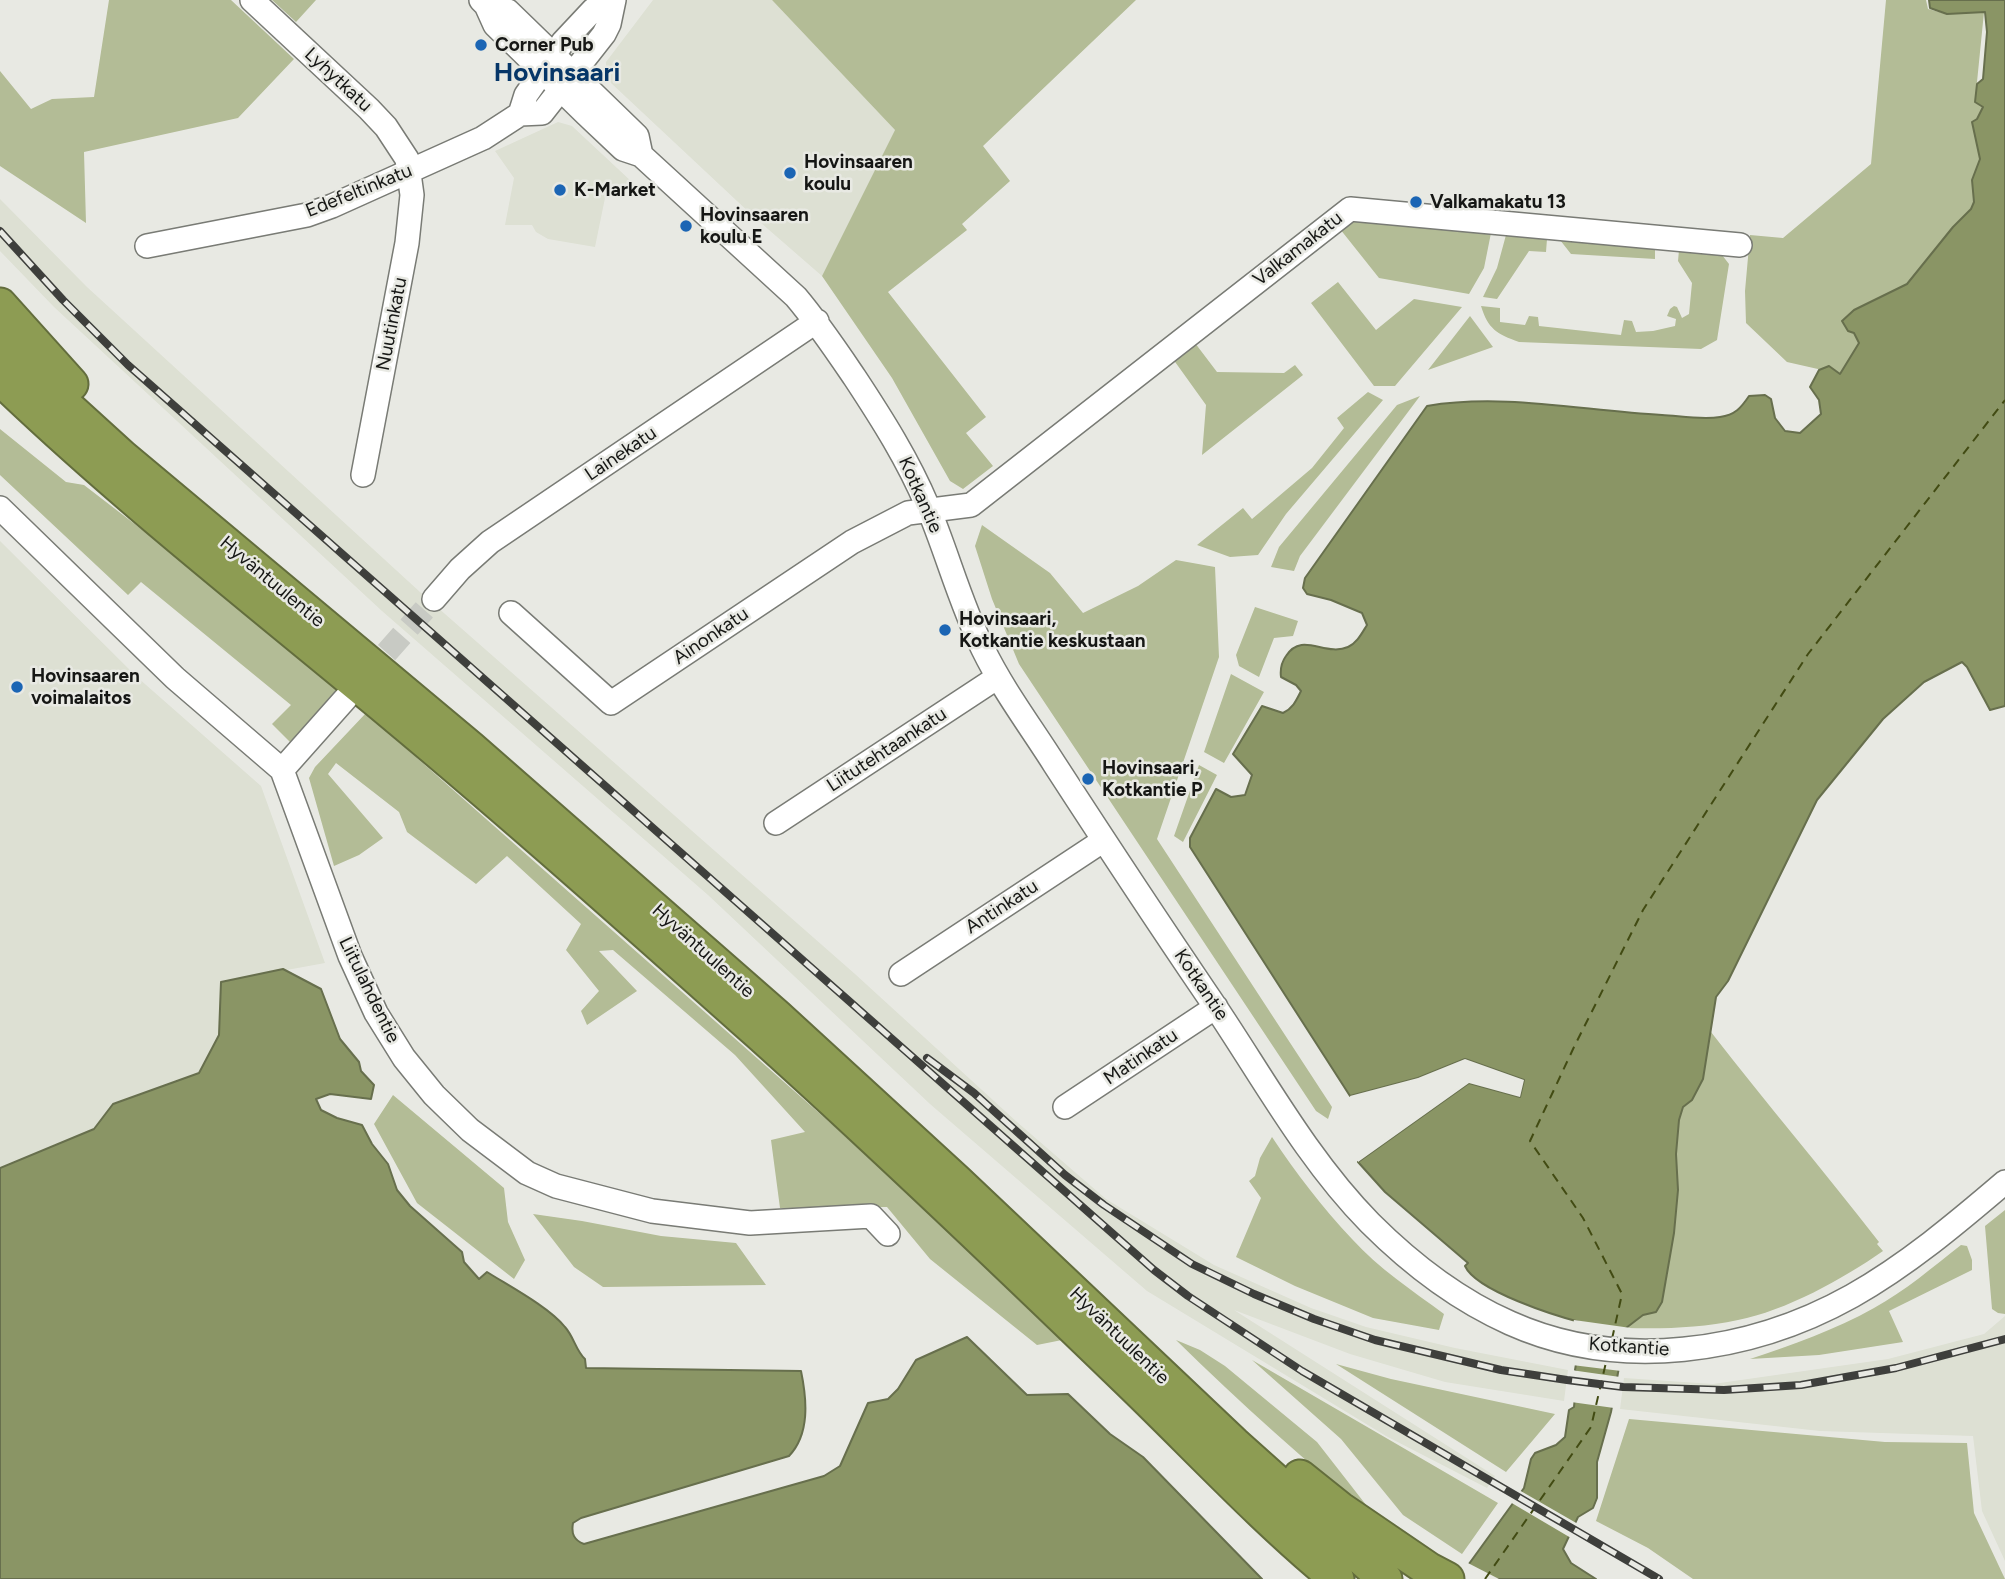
<!DOCTYPE html>
<html>
<head>
<meta charset="utf-8">
<style>
  body { margin:0 }
  canvas { display:block; background:#e8e9e3 }
</style>
</head>
<body>
<canvas width="2005" height="1579"></canvas>
<script>
const c = document.querySelector('canvas').getContext('2d');
c.lineJoin = 'round';
function fill(path, color) { c.fillStyle = color; c.fill(path, 'evenodd'); }
function stroke(path, color, width, dash) { c.strokeStyle = color; c.lineWidth = width; c.lineCap = dash ? 'butt' : 'round'; c.setLineDash(dash || []); c.stroke(path); }
function drawText(font, color, halo, rows, align = 'center') {
  c.font = font + ' Figtree,sans-serif'; c.lineWidth = 5; c.setLineDash([]); c.textBaseline = 'middle'; c.strokeStyle = halo; c.fillStyle = color; for (const [text, x, y, turn = 0] of rows) {
    c.save(); c.translate(x, y); c.rotate((+turn || 0) * Math.PI / 180); c.textAlign = isNaN(turn) ? turn : align; if (halo) c.strokeText(text, 0, 0); c.fillText(text, 0, 0); c.restore();
  }
}
const built = new Path2D(`
  M653 0H772L895 130 822 276 753 216 611 83 606 69V62Z
  M558 122 572 126 632 182 623 188 618 198 608 195 605 198 595 247 548 239 536 232 532 225H505L514 178 495 151Z
  M0 199 87 287 420 592 855 974 1017 1122 1106 1199 1214 1265 1311 1308 1366 1327 1455 1348 1568 1370 1564 1401 1445 1382 1350 1354 1234 1310 1495 1476 1487 1488 1386 1436 1147 1291 930 1104 708 895 382 611 54 307 0 251Z
  M0 541 137 677 261 786 325 963 221 982 219 1035 199 1073 113 1104 95 1129 0 1168Z
  M2005 1316V1561L1982 1511 1973 1436 1820 1431 1620 1409 1624 1378 1713 1384 1888 1359 1984 1334Z`);
const green = new Path2D(`
  M109 0H231L294 59 238 118 84 152 86 223 0 166V71L31 109 52 99 94 97Z
  M272 0H316L296 22Z
  M772 0H1136L983 146 1010 181 962 224 967 230 888 292 986 417 966 433 993 466 963 489 950 481 892 378 822 276 895 130Z
  M1886 0H1926L1928 9 1947 14 1984 12 1975 102 1983 107 1977 119 1972 122 1980 159 1972 179 1974 202 1971 209 1953 227 1907 284 1854 310V333L1859 343 1840 374 1787 362 1746 323 1745 291 1750 235 1783 238 1871 164Z
  M1355 220 1491 233 1484 268 1469 294 1379 278 1340 229Z
  M1506 235 1547 239 1546 252 1529 251 1497 299 1483 297 1497 268Z
  M1560 240 1655 247V259L1571 254Z
  M1679 250 1722 255 1729 264 1717 340 1701 349 1519 342C1497 334 1488 329 1481 306L1500 308V322L1525 325 1529 316 1538 317 1539 326 1621 335 1624 320 1632 321 1636 332 1653 331 1675 326 1676 319 1667 316 1670 309 1674 306 1677 307 1682 318 1689 314 1692 283 1678 261Z
  M1338 282 1376 330 1414 299 1462 307 1395 386H1374L1311 303Z
  M1470 316 1493 347 1428 370Z
  M1195 343 1217 372 1284 373 1295 365 1303 375 1202 455 1206 405 1173 359Z
  M1368 392 1383 400 1286 514 1258 555 1230 557 1197 545 1243 508 1252 519 1312 468 1344 428 1337 418Z
  M1420 396 1300 556 1294 571 1271 567 1279 547 1397 405Z
  M0 429 66 482 84 485 184 562 340 691 290 742 272 724 291 705 141 582 128 595 0 475Z
  M982 525 1050 573 1083 613 1138 586 1176 560 1215 567 1219 657 1157 839 1332 1107 1328 1119 1316 1111 1019 664 992 599 975 546Z
  M1255 607 1298 621 1293 636 1274 638 1259 677 1239 666 1236 655Z
  M1231 674 1264 692 1224 763 1204 752Z
  M366 713 835 1127 1067 1339 1037 1345 930 1259 887 1207 780 1208 771 1140 805 1132 735 1055 613 950 599 951 637 991 587 1025 581 1011 599 991 566 950 581 924 507 856 476 884 407 832 399 812 336 763 328 774 383 838 359 855 334 866 309 778 315 767Z
  M1199 765 1217 775 1183 842 1174 836Z
  M1711 1032C1766 1103 1824 1171 1879 1242L1877 1244 1883 1251C1843 1279 1785 1311 1738 1320 1701 1328 1664 1329 1626 1328L1643 1315 1656 1312 1666 1282 1674 1233 1678 1190 1676 1154 1679 1120 1683 1107 1692 1100 1703 1070Z
  M393 1095 504 1188 508 1222 525 1260 514 1279 417 1203 374 1124Z
  M1272 1137C1296 1173 1322 1207 1352 1239 1378 1268 1413 1291 1444 1314L1439 1330 1373 1318 1295 1286 1236 1257 1261 1198 1249 1181 1255 1176 1260 1158Z
  M2005 1210V1314L1998 1313 1992 1309 1985 1226Z
  M533 1214 582 1221 661 1236 736 1243 766 1285 603 1287 574 1267Z
  M1961 1245 1967 1246 1972 1260V1270L1889 1311 1903 1342 1819 1355 1750 1359C1792 1345 1835 1330 1874 1308 1905 1291 1933 1267 1961 1245Z
  M1176 1340 1200 1350 1225 1366 1317 1442 1377 1519C1307 1463 1241 1404 1176 1340Z
  M1252 1360 1498 1503 1462 1554 1403 1515 1341 1439Z
  M1336 1364 1391 1379 1555 1414 1506 1472Z
  M1629 1419 1885 1442 1967 1443 1974 1513 2005 1579H1693L1648 1548 1596 1521Z`);
const water = new Path2D(`
  M1929 0H2005V706L1990 710 1967 667 1962 662 1924 682 1883 719 1817 800 1728 981 1716 997 1703 1079 1692 1100 1683 1107 1679 1120 1676 1154 1678 1190 1674 1233 1662 1302 1656 1312 1643 1315 1626 1328 1611 1412 1597 1462V1498L1593 1508 1578 1517 1563 1549 1571 1563 1596 1579H1458L1524 1488 1531 1459 1535 1453 1556 1445 1565 1437 1569 1410 1574 1407 1577 1373 1575 1370 1583 1323C1556 1316 1476 1291 1465 1266L1468 1263 1385 1192 1358 1162 1469 1083 1520 1097 1524 1080 1465 1059 1418 1078 1350 1096 1190 847V838L1216 789 1231 797 1245 795 1252 775 1233 754 1262 706 1283 713C1293 708 1296 701 1301 691L1296 685 1281 677C1280 669 1281 663 1286 656 1302 631 1325 657 1348 647 1357 643 1362 633 1367 625L1362 613 1331 600 1307 594 1303 588 1305 578 1427 406C1504 393 1584 411 1662 415 1680 416 1702 420 1720 417 1735 415 1741 408 1749 396L1765 395 1771 399 1775 418 1785 431 1800 433 1821 414 1819 400 1810 387 1819 370 1829 366 1840 374 1859 343 1854 333 1848 331 1842 321 1854 310 1907 284 1953 227 1971 209 1974 202 1972 180 1980 159 1972 122 1977 119 1983 107 1975 102 1977 84 1983 79 1987 32 1985 12 1947 14 1930 8Z
  M283 969 321 989 340 1039 359 1062 361 1071 374 1085 371 1099 330 1094 316 1099 321 1110 337 1118 362 1125 372 1144 388 1164 397 1190 410 1206 462 1252 464 1262 479 1279 487 1272C509 1286 549 1307 565 1327 574 1337 576 1351 585 1359L586 1368 801 1371C807 1400 810 1434 789 1456L581 1518 573 1523C571 1534 574 1540 584 1544L824 1476 840 1466 868 1403 888 1399 898 1389 916 1360 967 1337 1027 1395 1068 1394 1110 1434 1143 1457 1262 1579H0V1168L94 1129 113 1104 199 1073 219 1035 221 982Z`);
const pier = new Path2D(`
  M1465 1059 1524 1080 1520 1097 1469 1083 1358 1162V1158L1468 1080 1518 1093 1520 1083 1465 1063 1419 1081 1351 1100 1350 1096 1418 1078Z
  M1574 1320 1631 1328 1629 1330 1621 1371 1572 1365 1579 1325 1573 1324Z
  M1571 1370 1620 1377 1614 1408 1571 1402 1574 1374Z
  M1519 1490 1578 1524 1571 1538 1510 1502Z
  M1466 1562 1499 1579H1455Z`);
const ferry = new Path2D(`
  M1612 1339 1622 1294 1583 1218 1530 1141 1574 1047 1643 910 1808 654 2005 400
  M1485 1579 1591 1427 1607 1358`);
const minorTunnel = new Path2D(`
  M364 678 434 599`);
const minor = new Path2D(`
  M252 0 369 109 386 127 407 159 412 195 407 243 363 475
  M481 0 486 5 495 25 586 114 623 149 641 155 796 297C818 323 836 350 855 378 882 419 908 460 927 505 947 552 960 603 983 649 1003 690 1031 727 1055 765 1105 842 1155 918 1206 993 1259 1070 1304 1156 1370 1223 1411 1264 1456 1299 1510 1323 1619 1372 1750 1353 1852 1296 1907 1265 1957 1223 2005 1182
  M486 5 508 11 637 136 641 155
  M520 114 526 95 563 42 593 10 613 2
  M147 246 307 215 332 206 483 138 520 114 542 113 604 34 609 24 614 0
  M0 508 175 678 282 770 350 956 376 1013 404 1058 434 1095 470 1130 527 1173 556 1186 652 1211 750 1223 871 1216 888 1234
  M434 599 460 569 490 542 817 321
  M511 613 611 703 852 542 908 513 971 505 1350 209 1740 245
  M282 770 346 698
  M776 823 998 677
  M901 974 1104 840
  M1065 1107 1216 1007`);
const highway = new Path2D(`
  M0 305 71 384
  M0 346 122 457 470 748 776 1016 957 1182 1234 1444 1385 1579
  M0 378C124 497 260 603 392 713 517 817 638 925 759 1033 887 1148 1011 1267 1134 1386 1201 1451 1265 1520 1337 1579
  M1300 1477 1340 1509 1428 1569 1447 1579`);
const rail = new Path2D(`
  M0 231 63 300 128 365 1154 1270 1188 1296 1302 1371 1659 1579
  M927 1058 974 1093 1065 1175 1104 1205 1192 1264 1254 1294 1314 1319 1375 1340 1501 1370 1567 1380 1623 1387 1724 1390 1801 1385 1896 1368 2005 1339`);
const markers = [
  [481,45,7,"#1b65b4"],
  [790,173,7,"#1b65b4"],
  [560,190,7,"#1b65b4"],
  [1416,202,7,"#1b65b4"],
  [686,226,7,"#1b65b4"],
  [945,630,7,"#1b65b4"],
  [17,687,7,"#1b65b4"],
  [1088,779,7,"#1b65b4"]
];
const poiNames = [
  ["Corner Pub",495,45],
  ["Hovinsaaren",804,162],
  ["koulu",804,184],
  ["K-Market",574,190],
  ["Valkamakatu 13",1430,202],
  ["Hovinsaaren",700,215],
  ["koulu E",700,237],
  ["Hovinsaari,",959,619],
  ["Kotkantie keskustaan",959,641],
  ["Hovinsaaren",31,676],
  ["voimalaitos",31,698],
  ["Hovinsaari,",1102,768],
  ["Kotkantie P",1102,790]
];
const streetNames = [
  ["Lyhytkatu",338,80,43],
  ["Edefeltinkatu",359,191,-22],
  ["Valkamakatu",1298,249,-38],
  ["Nuutinkatu",392,324,-79],
  ["Lainekatu",621,454,-34],
  ["Kotkantie",920,495,66],
  ["Hyväntuulentie",272,582,40],
  ["Ainonkatu",711,636,-34],
  ["Liitutehtaankatu",887,750,-33],
  ["Antinkatu",1002,907,-33],
  ["Hyväntuulentie",703,951,42],
  ["Kotkantie",1201,985,56],
  ["Liitulahdentie",369,990,64],
  ["Matinkatu",1141,1057,-34],
  ["Hyväntuulentie",1119,1336,44],
  ["Kotkantie",1629,1347,4]
];
const districtNames = [
  ["Hovinsaari",557,73]
];
fill(built, '#dde0d3');
fill(green, '#b3bc96');
fill(water, '#8a9565');
stroke(water, '#676f4d', 2);
fill(pier, '#e8e9e3');
stroke(ferry, '#424b13', 2, [9, 7]);
stroke(minorTunnel, '#c8cac4', 23, [23, 11]);
stroke(minor, '#797b75', 26);
stroke(highway, '#636d3d', 37);
stroke(minor, '#fff', 23);
stroke(highway, '#8d9c53', 33);
stroke(rail, '#3e3f3c', 8);
stroke(rail, '#e8e9e3', 5, [16]);
for (const [x, y, r, color] of markers) { const dot = new Path2D(); dot.arc(x, y, r, 0, 2 * Math.PI); c.fillStyle = color; c.fill(dot); stroke(dot, '#e8e9e3', 2.5); }
drawText('bold 19px', '#161715', '#e8e9e3', poiNames, 'left');
drawText('19px', '#161715', '#e8e9e3', streetNames);
drawText('bold 26px', '#063668', '#e8e9e3', districtNames);
</script>
</body>
</html>
